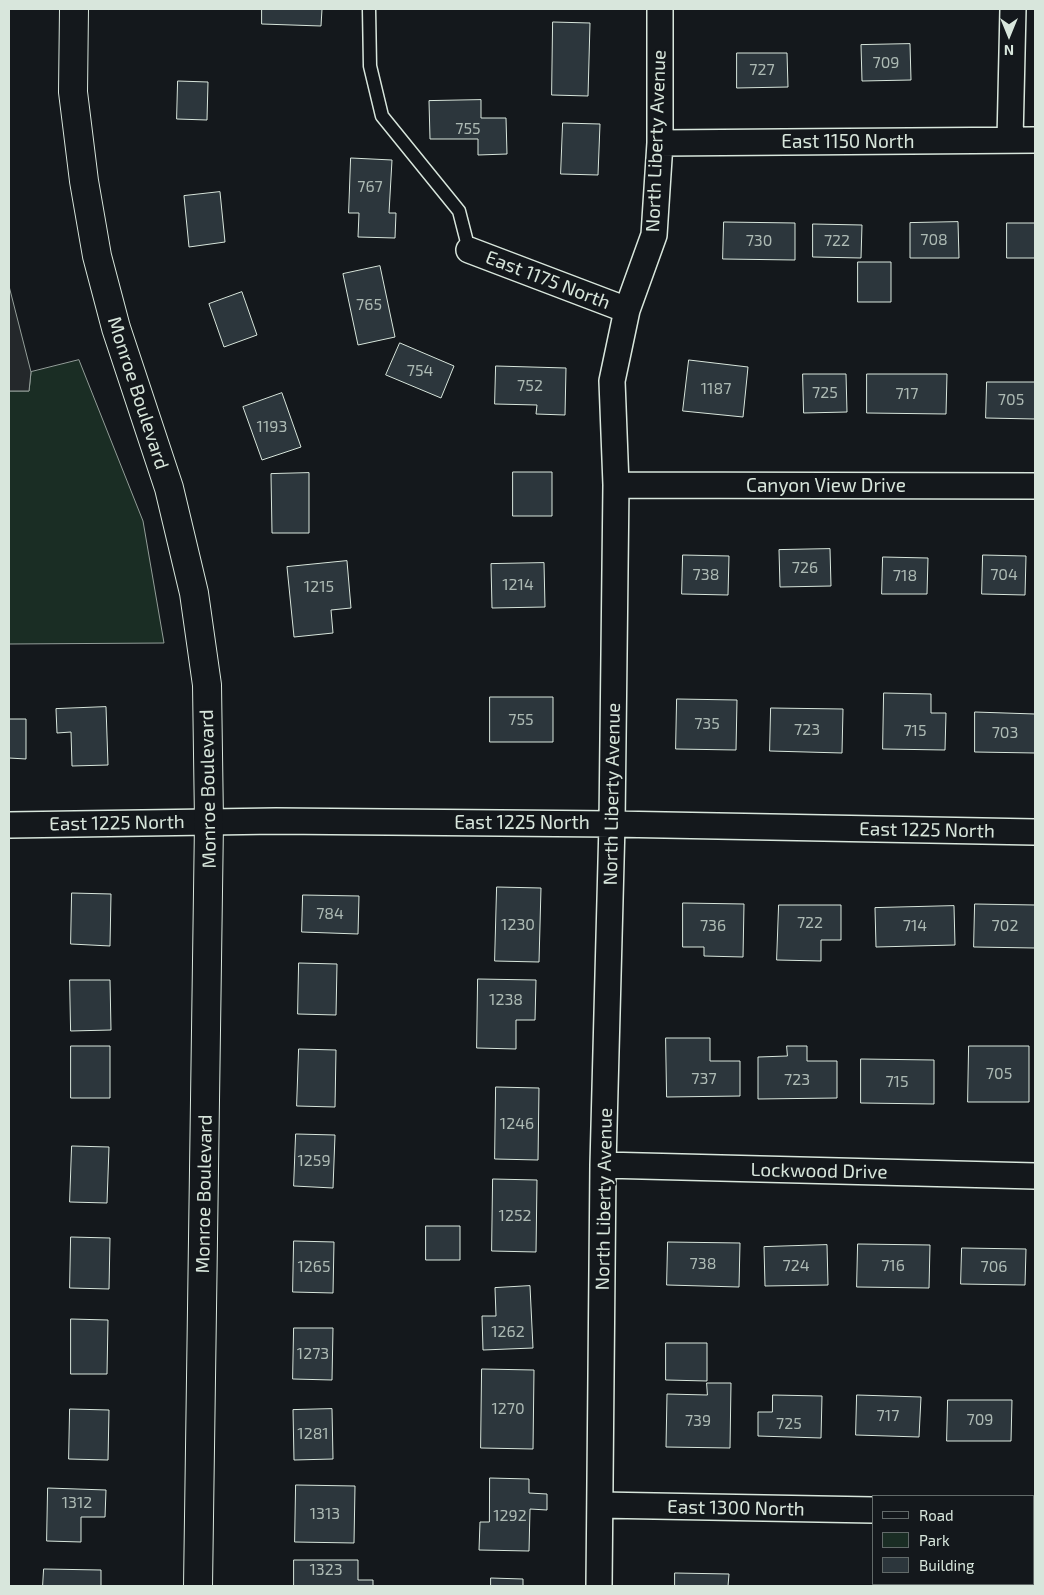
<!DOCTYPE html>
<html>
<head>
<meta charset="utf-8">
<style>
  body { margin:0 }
  #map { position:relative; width:1044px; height:1595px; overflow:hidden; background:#14181c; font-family:"Exo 2",sans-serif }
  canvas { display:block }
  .frame { position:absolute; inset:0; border:10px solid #d8e6dc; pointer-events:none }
  .legend { position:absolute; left:872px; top:1495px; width:162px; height:90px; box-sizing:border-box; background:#14181c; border:1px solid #626a69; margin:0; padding:6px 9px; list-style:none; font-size:15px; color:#d8e6dc }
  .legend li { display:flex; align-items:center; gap:10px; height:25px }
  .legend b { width:25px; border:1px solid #626a69 }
  .north { position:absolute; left:984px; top:10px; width:50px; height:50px; -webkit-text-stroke:4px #14181c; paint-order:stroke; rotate:180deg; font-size:14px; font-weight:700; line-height:20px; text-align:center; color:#d8e6dc }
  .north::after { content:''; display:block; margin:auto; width:18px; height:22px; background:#d8e6dc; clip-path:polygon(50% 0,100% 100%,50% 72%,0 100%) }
</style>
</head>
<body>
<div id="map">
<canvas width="1044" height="1595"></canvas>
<div class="frame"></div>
<ul class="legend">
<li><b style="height:6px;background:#14181c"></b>Road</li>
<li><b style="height:14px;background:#1a2d24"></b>Park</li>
<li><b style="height:14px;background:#2c363c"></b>Building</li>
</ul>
<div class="north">N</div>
</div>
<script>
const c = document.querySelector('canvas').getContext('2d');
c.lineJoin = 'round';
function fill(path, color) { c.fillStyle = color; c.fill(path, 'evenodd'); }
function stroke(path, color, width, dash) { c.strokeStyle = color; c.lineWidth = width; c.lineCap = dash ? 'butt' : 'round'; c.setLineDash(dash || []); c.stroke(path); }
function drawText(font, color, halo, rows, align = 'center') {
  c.font = font + ' "Exo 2",sans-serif'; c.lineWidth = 4; c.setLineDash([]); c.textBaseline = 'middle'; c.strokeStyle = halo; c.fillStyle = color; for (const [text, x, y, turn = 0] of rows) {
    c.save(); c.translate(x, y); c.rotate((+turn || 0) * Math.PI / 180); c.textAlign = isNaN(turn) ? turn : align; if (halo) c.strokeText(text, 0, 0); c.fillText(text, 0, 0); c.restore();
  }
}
const green = new Path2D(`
  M79 360 143 521 164 643 9 644V391H29L31 372Z`);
const parking = new Path2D(`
  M9 286 31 372 29 391H9Z`);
const building = new Path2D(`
  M262 9H322L321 26 262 24Z
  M553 22 590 23 588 96 552 95Z
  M910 44 911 80 862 81 861 45Z
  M737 53H787L788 87 737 88Z
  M178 81 208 82 207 120 177 119Z
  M481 100V118H506L507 154 478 155V139H430L429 101Z
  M563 123 600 124 598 175 561 174Z
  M351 158 392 160 389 213H396L395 238 358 237 359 213H349Z
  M220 192 225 242 189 247 184 196Z
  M724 222 795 223V260L723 259Z
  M958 222 959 258H910V223Z
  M1007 223H1035V258H1007Z
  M813 224 862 225 861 258 813 257Z
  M858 262H891V302H858Z
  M380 266 395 337 358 345 343 274Z
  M242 292 257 335 224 347 209 304Z
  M400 343 454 366 441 398 386 375Z
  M689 360 748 367 743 417 683 411Z
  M496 366 566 368 565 415 536 414 537 405 495 404Z
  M803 374H846L847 412 804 413Z
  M867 374H947L946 414 867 413Z
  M987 382H1035V419L986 418Z
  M282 393 301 447 262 460 243 407Z
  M513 472H552V516H513Z
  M309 473V533H272L271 474Z
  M830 549 831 586 780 587 779 550Z
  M683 555 729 556 728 595 682 594Z
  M983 555 1026 556 1025 595 982 594Z
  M883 557 928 558 927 594H882Z
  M347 561 351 608 331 610 333 633 294 637 287 567Z
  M544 563 545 607 492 608 491 564Z
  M884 693 931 694V713H946L945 750 883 749Z
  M490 697H553V742H490Z
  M677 699 737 700 736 750 676 749Z
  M106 707 108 765 72 766 71 732 57 733 56 709Z
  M771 708 843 709 842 753 770 751Z
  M975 712 1035 714V753L975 752Z
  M9 719H26V759L9 758Z
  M497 887 541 888 539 962 495 961Z
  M72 893 111 894 110 946 71 944Z
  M303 895 359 896 358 934 302 932Z
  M683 903 744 904 743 957 704 956V947H683Z
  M975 904 1035 905V948L974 947Z
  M779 905H841V940H821V961L777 960Z
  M954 906 955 945 876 947 875 908Z
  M299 963 337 964 336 1015 298 1014Z
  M478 979 536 980 535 1020H516V1049L477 1048Z
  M70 980H110L111 1030 71 1031Z
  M666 1038H710V1061H740V1096L667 1097Z
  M71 1046H110V1098H71Z
  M787 1046H807V1061H837V1098L758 1099V1057L787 1056Z
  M969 1046H1029V1102H968Z
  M299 1049 336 1050 335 1107 297 1106Z
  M861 1059 934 1060V1104L861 1103Z
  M496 1087 539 1088 538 1160 495 1159Z
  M296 1134 335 1135 333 1188 294 1186Z
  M72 1146 109 1147 107 1203 70 1202Z
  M493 1179 537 1180 536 1252 492 1251Z
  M426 1226H460V1260H426Z
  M71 1237 110 1238 109 1289 70 1288Z
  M294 1241 334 1242 333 1293 293 1292Z
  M668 1242 740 1243 739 1287 667 1285Z
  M858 1244 930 1245 929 1288 857 1287Z
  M827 1245 828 1285 765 1286 764 1247Z
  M962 1248 1026 1249 1025 1285 961 1284Z
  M530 1286 533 1348 483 1350 482 1316H496L495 1288Z
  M71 1319 108 1320 107 1374H71Z
  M294 1328H333L332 1380 293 1379Z
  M666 1343H707V1381L666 1380Z
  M482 1369 534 1370 533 1449 481 1448Z
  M707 1383H731L730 1448 666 1447 667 1394 707 1395Z
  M773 1395 822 1396 821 1438 758 1436V1412H772Z
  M857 1395 921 1397 919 1437 856 1435Z
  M948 1400H1012L1011 1441H947Z
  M70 1409 109 1410 108 1460 69 1459Z
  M332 1409 333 1459 294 1460 293 1410Z
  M490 1478 529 1479V1493L547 1494V1510L530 1509 529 1551 479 1550 480 1522H489Z
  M296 1485 355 1486 354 1543 295 1542Z
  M48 1488 106 1490 105 1517H81V1542L47 1541Z
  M294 1560H358V1580H373V1586H294Z
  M44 1569 101 1570V1586H43Z
  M675 1573 729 1574 728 1586H675Z
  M491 1578 523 1579V1586H491Z`);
const service = new Path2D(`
  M369 9 370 66 382 116 459 211 469 250`);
const minor = new Path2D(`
  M1010 140 1013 9
  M660 143 1035 140
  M469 250 627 310
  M616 485 1035 486
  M9 825 276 821 612 824 1035 832
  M603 1165 1035 1176
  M600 1505 873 1510
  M1033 1516H1035
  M599 1586 603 1165 612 824 616 485 612 381 627 310 654 235 660 143V9`);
const tertiary = new Path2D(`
  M74 9 73 92 84 181 97 256 116 328 169 488 194 593 207 685 209 822 198 1586`);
const numberNames = [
  ["709",886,63],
  ["727",762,70],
  ["755",468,129],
  ["767",370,187],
  ["708",934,240],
  ["730",759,241],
  ["722",837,241],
  ["765",369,305],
  ["754",420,371],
  ["752",530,386],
  ["1187",716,389],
  ["725",825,393],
  ["717",907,394],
  ["705",1011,400],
  ["1193",272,427],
  ["726",805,568],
  ["738",706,575],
  ["704",1004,575],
  ["718",905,576],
  ["1214",518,585],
  ["1215",319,587],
  ["755",521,720],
  ["735",707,724],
  ["723",807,730],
  ["715",915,731],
  ["703",1005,733],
  ["784",330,914],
  ["722",810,923],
  ["1230",518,925],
  ["736",713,926],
  ["714",915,926],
  ["702",1005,926],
  ["1238",506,1000],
  ["705",999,1074],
  ["737",704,1079],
  ["723",797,1080],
  ["715",897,1082],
  ["1246",517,1124],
  ["1259",314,1161],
  ["1252",515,1216],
  ["738",703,1264],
  ["724",796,1266],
  ["716",893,1266],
  ["1265",314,1267],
  ["706",994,1267],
  ["1262",508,1332],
  ["1273",313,1354],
  ["1270",508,1409],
  ["717",888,1416],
  ["709",980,1420],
  ["739",698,1421],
  ["725",789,1424],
  ["1281",313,1434],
  ["1312",77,1503],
  ["1313",325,1514],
  ["1292",510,1516],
  ["1323",326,1570]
];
const streetNames = [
  ["North Liberty Avenue",656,141,-88],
  ["East 1150 North",848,142],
  ["East 1175 North",548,280,21],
  ["Monroe Boulevard",138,393,72],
  ["Canyon View Drive",826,486],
  ["Monroe Boulevard",208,789,-91],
  ["North Liberty Avenue",612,794,-89],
  ["East 1225 North",117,823,-1],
  ["East 1225 North",522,823],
  ["East 1225 North",927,830,1],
  ["Lockwood Drive",819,1171,1],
  ["Monroe Boulevard",204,1194,-89],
  ["North Liberty Avenue",604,1199,-89],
  ["East 1300 North",736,1508,1]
];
fill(green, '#1a2d24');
stroke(green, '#939e99', 1);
fill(parking, '#24282b');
stroke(parking, '#939e99', 1);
fill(building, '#2c363c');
stroke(building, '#d8e6dc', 1);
stroke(service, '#d8e6dc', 15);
stroke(minor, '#d8e6dc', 28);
stroke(tertiary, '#d8e6dc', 30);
stroke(service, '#14181c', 12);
stroke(minor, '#14181c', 25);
stroke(tertiary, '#14181c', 28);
drawText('16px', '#adbab4', null, numberNames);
drawText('19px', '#d8e6dc', '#14181c', streetNames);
</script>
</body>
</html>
